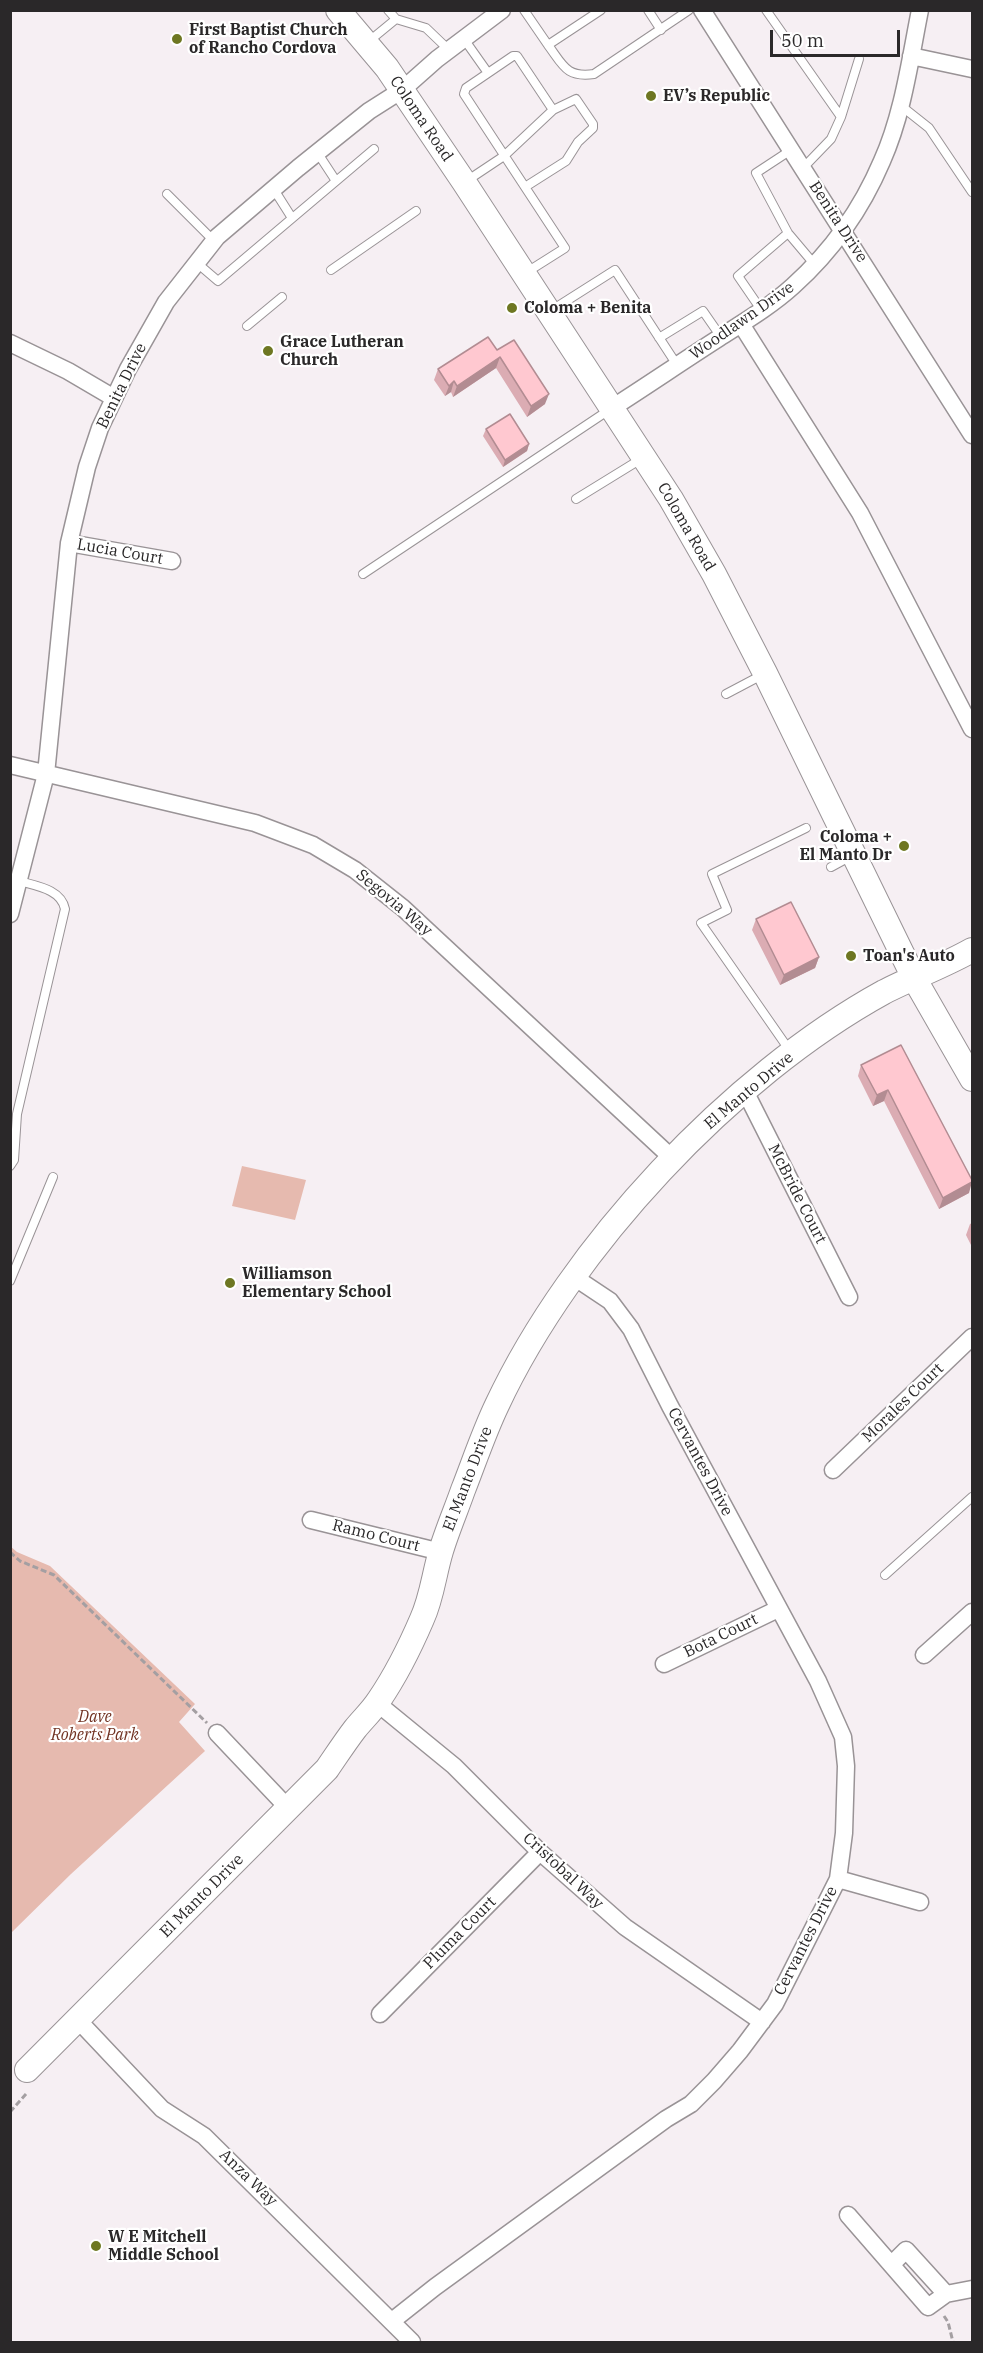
<!DOCTYPE html>
<html>
<head>
<meta charset="utf-8">
<style>
  body { margin:0 }
  #map { position:relative; width:983px; height:2353px; overflow:hidden; background:#f6eff3; font-family:"IBM Plex Serif",serif }
  canvas { display:block }
  .frame { position:absolute; inset:0; border:12px solid #2a2829; pointer-events:none }
  .scale { position:absolute; left:770px; top:30px; width:130px; height:27px; box-sizing:border-box; border:3px solid #2a2829; border-top:0; padding-left:8px; font-size:18px; line-height:21px; white-space:nowrap; color:#2a2829; -webkit-text-stroke:4px #fff; paint-order:stroke }
</style>
</head>
<body>
<div id="map">
<canvas width="983" height="2353"></canvas>
<div class="frame"></div>
<div class="scale">50 m</div>
</div>
<script>
const c = document.querySelector('canvas').getContext('2d');
c.lineJoin = 'round';
function fill(path, color) { c.fillStyle = color; c.fill(path, 'evenodd'); }
function stroke(path, color, width, dash) { c.strokeStyle = color; c.lineWidth = width; c.lineCap = dash ? 'butt' : 'round'; c.setLineDash(dash || []); c.stroke(path); }
function drawText(font, color, halo, rows, align = 'center') {
  c.font = font + ' "IBM Plex Serif",serif'; c.lineWidth = 4.5; c.setLineDash([]); c.textBaseline = 'middle'; c.strokeStyle = halo; c.fillStyle = color; for (const [text, x, y, turn = 0] of rows) {
    c.save(); c.translate(x, y); c.rotate((+turn || 0) * Math.PI / 180); c.textAlign = isNaN(turn) ? turn : align; if (halo) c.strokeText(text, 0, 0); c.fillText(text, 0, 0); c.restore();
  }
}
const green = new Path2D(`
  M242 1166 306 1180 295 1220 232 1206Z
  M10 1546 17 1552 50 1566 195 1704 179 1722 205 1751 71 1874 11 1933Z`);
const path = new Path2D(`
  M10 1552 20 1561 54 1575 207 1723
  M10 2112 27 2093
  M944 2316 948 2322 953 2342`);
const lane = new Path2D(`
  M388 10 396 19 426 28 449 50
  M524 10 548 45 601 10
  M648 10 661 30
  M766 10 841 117 859 59
  M464 39 488 73
  M368 42 396 19
  M548 45C563 65 566 78 594 74L689 10
  M900 105 929 128 972 192
  M791 150 756 173 788 233 815 265
  M317 152 336 181
  M803 168 831 139 841 117
  M465 182 504 156 553 110 576 99 593 124V128L578 142 566 161 525 187
  M273 188 292 218
  M167 194 214 241
  M197 263 218 281 374 149
  M331 270 416 211
  M527 272 565 248 464 94 466 88 513 56H517L553 110
  M552 310 615 270 677 365
  M762 311 738 276 788 233
  M247 326 282 297
  M659 338 703 311 721 337
  M576 499 641 459
  M363 574 609 410
  M726 694 762 675
  M831 867 853 855
  M790 1051 701 923 727 910 712 874 806 828
  M10 1166 14 1160 17 1114 65 909C61 889 36 886 19 881
  M10 1281 53 1177
  M885 1575 972 1497`);
const street = new Path2D(`
  M702 10 972 435
  M911 56 972 69
  M741 324 860 513 972 729
  M10 343 68 371 114 398
  M612 408C648 385 683 361 719 338 744 322 771 306 793 286 832 251 862 208 882 161 903 114 910 60 920 10
  M69 543 172 561
  M10 765 255 823 313 845 355 870 403 908 672 1158
  M10 914 46 774 69 543 87 467 100 428 128 369 166 302 217 237 298 168 369 111 402 90 437 59 502 10
  M745 1091 849 1297
  M833 1470 972 1337
  M311 1520 441 1552
  M924 1655 972 1612
  M664 1664 778 1609
  M377 1703 454 1766 540 1852 625 1927 762 2022
  M217 1733 289 1809
  M838 1879 920 1902
  M380 2014 540 1852
  M78 2020 162 2109 204 2136 412 2342
  M848 2215 928 2307 946 2294 972 2289
  M892 2264 906 2250 946 2294
  M392 2321 435 2287 666 2119 691 2104 714 2081 740 2051 775 2004 838 1879 844 1833 846 1766 843 1737 818 1681 670 1406 631 1329 610 1301 574 1277`);
const secondary = new Path2D(`
  M338 10 387 68 464 182 671 499 714 574 765 673 914 978 972 1079
  M27 2070 327 1769C336 1756 345 1742 355 1729 363 1719 372 1711 379 1700 396 1675 410 1647 422 1619 432 1597 434 1574 441 1551 447 1531 456 1510 463 1490 474 1462 484 1432 497 1405 571 1247 731 1076 884 992 913 977 944 966 972 950`);
const wall = new Path2D(`
  M497 350 545 404 527 417 496 368 453 397 451 392 445 396 434 380 438 369Z
  M486 429 529 444 527 451 503 467 483 436Z
  M756 919 819 957 815 968 780 985 752 930Z
  M901 1045 969 1193 939 1209 884 1101 873 1106 858 1076 861 1065Z
  M972 1223V1247L966 1235 970 1224Z`);
const shadedWall = new Path2D(`
  M500 357 496 368 453 397 457 386Z
  M454 381 451 392 445 396 449 386Z
  M549 394 545 404 527 417 531 406Z
  M529 444 527 451 503 467 505 460Z
  M819 957 815 968 780 985 784 975Z
  M888 1090 884 1101 873 1106 877 1095Z
  M972 1182 969 1193 939 1209 943 1198Z`);
const building = new Path2D(`
  M488 337 497 350 514 340 549 394 531 406 500 357 457 386 454 381 449 386 438 369Z
  M510 414 529 444 505 460 486 429Z
  M791 902 819 957 784 975 756 919Z
  M901 1045 972 1180V1182L943 1198 888 1090 877 1095 861 1065Z`);
const markers = [
  [177,39,6,"#6e7722"],
  [651,96,6,"#6e7722"],
  [512,308,6,"#6e7722"],
  [268,351,6,"#6e7722"],
  [904,846,6,"#6e7722"],
  [851,956,6,"#6e7722"],
  [230,1283,6,"#6e7722"],
  [96,2246,6,"#6e7722"]
];
const poiNames = [
  ["First Baptist Church",189,30],
  ["of Rancho Cordova",189,48],
  ["EV’s Republic",663,96],
  ["Coloma + Benita",524,308],
  ["Grace Lutheran",280,342],
  ["Church",280,360],
  ["Coloma +",892,837,"right"],
  ["El Manto Dr",892,855,"right"],
  ["Toan's Auto",863,956],
  ["Williamson",242,1274],
  ["Elementary School",242,1292],
  ["W E Mitchell",108,2237],
  ["Middle School",108,2255]
];
const streetNames = [
  ["Coloma Road",421,119,56],
  ["Benita Drive",838,222,57],
  ["Woodlawn Drive",742,321,-35],
  ["Benita Drive",122,386,-64],
  ["Coloma Road",686,527,60],
  ["Lucia Court",120,552,10],
  ["Segovia Way",394,903,40],
  ["El Manto Drive",749,1091,-40],
  ["McBride Court",797,1194,63],
  ["Morales Court",903,1403,-44],
  ["Cervantes Drive",700,1462,62],
  ["El Manto Drive",468,1479,-69],
  ["Ramo Court",376,1536,14],
  ["Bota Court",721,1636,-26],
  ["Cristobal Way",563,1871,43],
  ["El Manto Drive",202,1896,-45],
  ["Pluma Court",460,1933,-45],
  ["Cervantes Drive",806,1941,-63],
  ["Anza Way",248,2178,44]
];
const parkNames = [
  ["Dave",95,1717],
  ["Roberts Park",95,1735]
];
fill(green, '#e6baaf');
stroke(lane, '#999396', 10);
stroke(street, '#999396', 19);
stroke(secondary, '#999396', 26);
stroke(path, '#a49fa2', 3, [6, 3]);
stroke(lane, '#fff', 8);
stroke(street, '#fff', 16);
stroke(secondary, '#fff', 24);
fill(wall, '#dbacb3');
fill(shadedWall, '#b28c92');
fill(building, '#ffc8d0');
stroke(building, '#b28c92', 1.5);
for (const [x, y, r, color] of markers) { const dot = new Path2D(); dot.arc(x, y, r, 0, 2 * Math.PI); c.fillStyle = color; c.fill(dot); stroke(dot, '#fff', 2); }
drawText('bold 16px', '#2a2829', '#fff', poiNames, 'left');
drawText('16px', '#2a2829', '#fff', streetNames);
drawText('italic 16px', '#713222', '#fff', parkNames);
</script>
</body>
</html>
